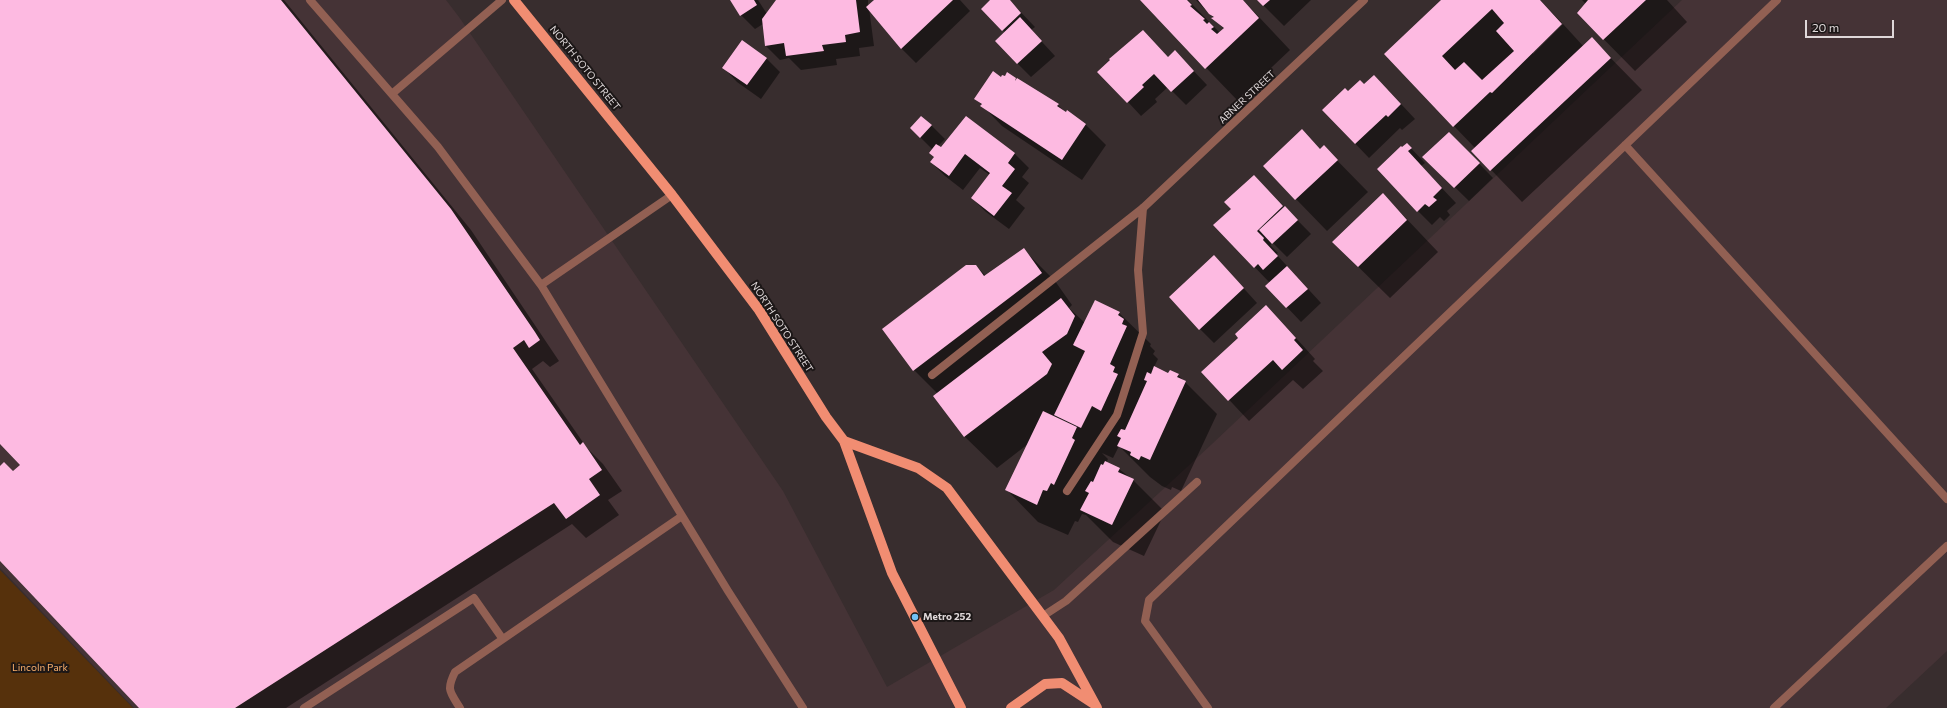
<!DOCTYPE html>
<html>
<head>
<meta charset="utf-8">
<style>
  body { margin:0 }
  #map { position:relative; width:1947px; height:708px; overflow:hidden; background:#382d2e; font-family:Commissioner,sans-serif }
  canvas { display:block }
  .scale { position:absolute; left:1805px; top:20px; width:89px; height:18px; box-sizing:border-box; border:2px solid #dfd8d9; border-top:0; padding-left:5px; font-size:12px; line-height:14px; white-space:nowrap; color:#dfd8d9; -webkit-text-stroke:3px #1c1717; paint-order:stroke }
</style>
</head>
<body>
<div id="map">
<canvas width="1947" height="708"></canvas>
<div class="scale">20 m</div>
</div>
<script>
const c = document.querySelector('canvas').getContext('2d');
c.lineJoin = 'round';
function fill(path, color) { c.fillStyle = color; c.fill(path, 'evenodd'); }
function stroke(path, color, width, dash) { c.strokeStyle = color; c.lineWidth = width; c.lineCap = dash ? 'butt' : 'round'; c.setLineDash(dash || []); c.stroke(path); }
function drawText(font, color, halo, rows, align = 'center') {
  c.font = font + ' Commissioner,sans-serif'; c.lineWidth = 4; c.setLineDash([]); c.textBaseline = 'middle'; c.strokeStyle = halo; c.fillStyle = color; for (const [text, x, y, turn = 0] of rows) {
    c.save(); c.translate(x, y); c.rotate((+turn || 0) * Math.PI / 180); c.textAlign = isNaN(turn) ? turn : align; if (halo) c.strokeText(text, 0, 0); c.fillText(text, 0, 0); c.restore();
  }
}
const built = new Path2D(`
  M0 0H446L459 17 783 491 887 687 1054 590 1212 444 1682 0H1947V651L1886 708H134L0 568Z`);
const green = new Path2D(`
  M0 570 133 708H0Z`);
const shadow = new Path2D(`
  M0 0H284L471 230 559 361 550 367 543 361 532 369 587 448 603 464 622 491 608 500 619 515 586 538 572 524 286 708H140L0 560V467L14 472 21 465 0 443Z
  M730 0H758L767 14 777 0H868V7L876 0H960L970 11 916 63 902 49 869 8 874 46 859 48 860 56 836 59 837 65 801 70 789 58 780 60 766 46 763 24 755 29 741 15Z
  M992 0H1009L1035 27 1031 30 1055 56 1031 77 1017 63 1005 32 983 9Z
  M1141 0H1188L1220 33 1224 29 1196 0H1243L1290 50 1237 100Z
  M1258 0H1311L1284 26Z
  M1443 0H1540L1562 23 1533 52V54L1563 24 1584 47 1592 39 1642 90 1522 202 1473 151 1476 149 1385 54Z
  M1582 0H1667L1687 22 1635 71 1578 13 1587 5Z
  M1143 31 1168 57 1188 65 1207 85 1186 105 1168 87 1155 99 1157 102 1141 116 1128 102Z
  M766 58 780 72 761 99 737 82 723 67Z
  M1001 78H1015L1058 105 1066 113 1086 125 1106 145 1082 180 1002 126 976 99Z
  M1364 86 1388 90 1415 119 1402 130 1400 128 1369 158 1323 110 1348 92Z
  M966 117 1015 154 1029 168 1022 177 1029 183 1016 200 1025 208 1009 229 986 212 972 198 990 175 980 168 963 190 945 176 931 162 935 158 933 150 911 128 931 125 945 139 938 146 941 149Z
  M1302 131 1321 150 1324 147 1368 192 1327 231 1264 166Z
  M1407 144 1425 163 1421 166 1456 203 1447 211 1450 215 1444 221 1440 217 1432 225 1418 211 1402 148Z
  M1463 147 1493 178 1469 201 1424 157Z
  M1254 176 1311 234 1287 257 1273 243 1270 245 1278 253 1276 254 1321 303 1301 322 1267 286 1270 283 1214 225 1232 209Z
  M1383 194 1438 252 1390 298 1333 242Z
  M1023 249 1055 281 1072 305 1069 308 1085 323 1119 313 1151 344 1150 346 1155 351 1153 354 1158 359 1154 367 1169 374 1178 375 1217 414 1181 491 1172 487 1171 490 1162 486 1150 477 1119 446 1113 458 1102 453 1108 459 1106 463 1119 469 1133 480 1165 512 1144 556 1113 542 1086 515 1082 514 1078 522 1075 521 1068 535 1038 522 1007 490 1028 444 997 468 965 437 934 396 938 394 914 370 976 266 986 276Z
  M1228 271 1257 303 1214 343 1200 329Z
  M1286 327 1315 359 1313 361 1323 371 1303 389 1293 380 1249 421 1203 372Z`);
const building = new Path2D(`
  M0 0H281L451 209 535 332 540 340 529 348 524 340 513 348 580 445 583 442 602 470 589 479 600 495 566 519 554 503 235 708H139L0 561V466L4 462 13 471 20 465 0 444Z
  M730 0H754L757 5 740 16Z
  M776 0H856L860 32 845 35 846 42 822 45 824 51 786 56 784 43 765 46 762 19Z
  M874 0H953L901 49 866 7Z
  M990 0H1010L1021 13 1002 31 981 9Z
  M1140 0H1187L1192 5 1190 6 1205 19 1203 20 1207 24 1209 22 1214 27 1211 29 1217 34 1224 28 1211 18 1214 17 1209 14 1198 0H1243L1259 18 1205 69Z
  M1257 0H1270L1263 6Z
  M1441 0H1540L1562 24 1492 93 1490 92 1453 127 1384 54ZM1492 9 1504 23 1496 31 1514 51 1482 80 1464 62 1455 70 1442 56Z
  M1588 0H1646L1603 40 1577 13Z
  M1020 17 1042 41 1017 64 995 41Z
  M1143 30 1168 57 1175 50 1194 71 1171 92 1154 74 1142 85 1144 87 1127 103 1097 72 1110 60 1109 59Z
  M1592 37 1611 58 1490 171 1471 151Z
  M742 40 767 58 747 85 722 68Z
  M993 71 1001 77 1002 75 1005 76 1007 72 1016 78 1015 81 1017 78 1059 104 1057 106 1066 112 1067 110 1086 124 1062 160 980 106 982 104 974 99Z
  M1374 75 1401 104 1388 117 1386 115 1355 144 1322 110 1345 88 1348 91 1360 80 1364 84Z
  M921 116 932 125 920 138 910 128Z
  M966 116 1015 153 1008 163 1015 169 1002 186 1012 193 994 216 971 198 990 173 965 154 949 176 930 162 934 157 929 153 936 144 941 147Z
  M1302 129 1320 149 1324 145 1338 160 1295 200 1263 166Z
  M1449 132 1480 163 1454 188 1422 157Z
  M1407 143 1412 148 1408 151 1442 188 1433 197 1437 200 1429 207 1425 204 1417 212 1377 169 1401 146 1402 147Z
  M1254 175 1283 206 1257 231 1264 238 1263 240 1278 256 1263 270 1258 264 1254 268 1213 225 1231 209 1224 202Z
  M1383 193 1407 220 1358 267 1332 242Z
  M1285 206 1298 220 1272 244 1259 230Z
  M1024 248 1042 273 913 371 882 329 966 265H976L984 276Z
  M1214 255 1244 288 1199 330 1169 297Z
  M1287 266 1308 289 1286 308 1265 286Z
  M1061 298 1075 316 1067 334 1042 352 1052 364 1047 374 964 437 933 396Z
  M1095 300 1120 312 1118 315 1124 319 1122 324 1127 326 1110 364 1115 367 1113 372 1118 374 1101 411 1092 406 1081 428 1054 415 1085 351 1073 345Z
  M1266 305 1296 338 1294 340 1303 350 1282 370 1273 360 1228 401 1201 372 1238 338 1235 334Z
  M1154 366 1168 373 1170 370 1179 374 1177 377 1186 381 1150 460 1141 456 1139 460 1130 455 1131 452 1117 446 1121 438 1117 436 1121 429 1125 430 1147 381 1144 380 1147 372 1151 374Z
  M1043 411 1077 427 1072 438 1075 440 1054 485 1051 483 1047 491 1043 490 1037 505 1005 490Z
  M1105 461 1120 468 1118 472 1134 479 1112 525 1080 510 1089 493 1085 491 1091 481 1093 482 1101 464 1103 465Z`);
const lane = new Path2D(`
  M310 0 438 147 541 285 728 591 803 708
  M393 93 502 0
  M1625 145 1947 499
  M541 285 672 195
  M932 375 1143 208
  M1067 491 1117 415 1143 333 1138 270 1143 208
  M1043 616 1066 601 1197 482
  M304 708 474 598 502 638
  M460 708C450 692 446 690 455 672L682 516
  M1208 708 1145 621 1149 600 1777 0
  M1774 708 1947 546`);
const street = new Path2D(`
  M1143 208 1364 0`);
const primary = new Path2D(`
  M514 0 672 195 759 310 826 417 844 441 892 573 961 708
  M844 441 918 468 947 488 1059 638 1097 708
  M1011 708 1045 684 1062 683 1094 704`);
const markers = [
  [915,617,4,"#72c1f5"]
];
const streetNames = [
  ["NORTH SOTO STREET",585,68,51],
  ["ABNER STREET",1247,97,-43],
  ["NORTH SOTO STREET",782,327,57]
];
const poiNames = [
  ["Metro 252",923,617]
];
const parkNames = [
  ["Lincoln Park",40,668]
];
fill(built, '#453336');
fill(green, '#56310c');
fill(shadow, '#0007');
fill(building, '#fdbae1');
stroke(lane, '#926053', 8);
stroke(street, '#926053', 8);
stroke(primary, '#f18d72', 10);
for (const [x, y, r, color] of markers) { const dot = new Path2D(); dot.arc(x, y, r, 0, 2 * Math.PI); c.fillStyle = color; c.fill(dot); stroke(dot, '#1c1717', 1.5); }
drawText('10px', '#dfd8d9', '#1c1717', streetNames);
drawText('bold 10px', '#dfd8d9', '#1c1717', poiNames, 'left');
drawText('10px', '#fcb16d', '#1c1717', parkNames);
</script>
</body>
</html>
